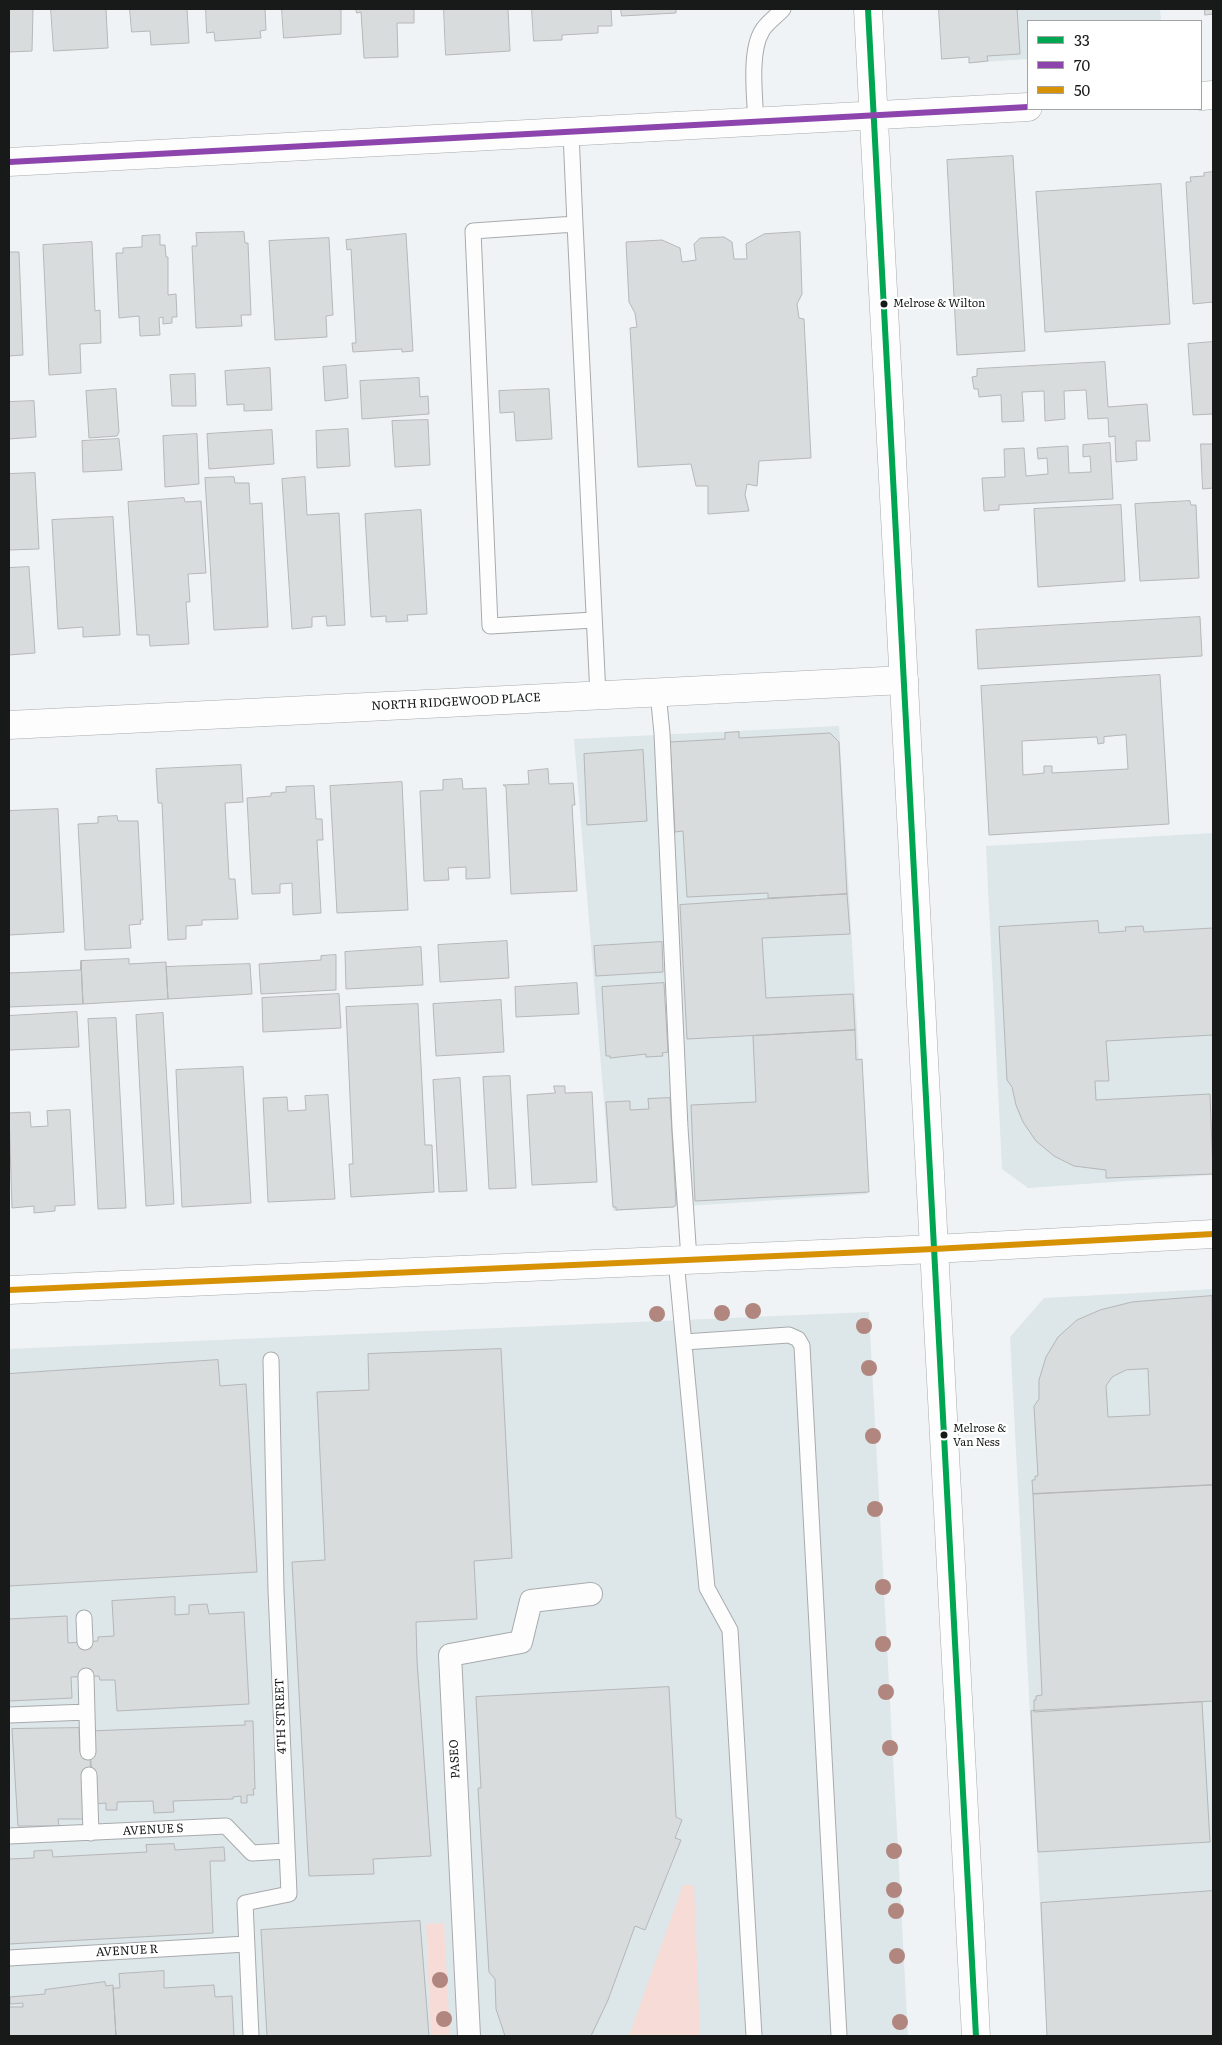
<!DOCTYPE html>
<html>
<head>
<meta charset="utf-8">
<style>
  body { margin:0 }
  #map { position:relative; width:1222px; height:2045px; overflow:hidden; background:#f0f3f5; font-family:Literata,serif }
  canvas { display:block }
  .frame { position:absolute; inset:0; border:10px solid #181a1a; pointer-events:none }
  .legend { position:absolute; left:1027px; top:20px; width:175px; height:90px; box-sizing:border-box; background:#fff; border:1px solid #a3a3a3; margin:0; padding:6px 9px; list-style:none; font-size:15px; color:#181a1a }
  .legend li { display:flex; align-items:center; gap:10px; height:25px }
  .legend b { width:25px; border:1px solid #a3a3a3 }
</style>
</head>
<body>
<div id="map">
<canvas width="1222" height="2045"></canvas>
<div class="frame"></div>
<ul class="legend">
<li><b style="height:6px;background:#00a651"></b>33</li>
<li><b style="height:6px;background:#8e44ad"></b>70</li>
<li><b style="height:6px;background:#d69104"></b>50</li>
</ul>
</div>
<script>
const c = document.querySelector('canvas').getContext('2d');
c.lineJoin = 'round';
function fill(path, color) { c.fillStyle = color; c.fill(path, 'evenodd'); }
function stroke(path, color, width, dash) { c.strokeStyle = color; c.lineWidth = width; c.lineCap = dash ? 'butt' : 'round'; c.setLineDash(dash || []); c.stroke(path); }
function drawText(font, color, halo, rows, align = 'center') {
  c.font = font + ' Literata,serif'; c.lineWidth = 4.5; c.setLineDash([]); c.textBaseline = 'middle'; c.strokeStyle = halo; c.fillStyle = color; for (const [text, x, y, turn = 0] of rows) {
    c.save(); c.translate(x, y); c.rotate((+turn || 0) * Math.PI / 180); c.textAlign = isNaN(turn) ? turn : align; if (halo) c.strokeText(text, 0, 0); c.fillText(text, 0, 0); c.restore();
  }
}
const built = new Path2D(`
  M939 9H1160L1161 21H1028V59L969 63V57L942 59Z
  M839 726 867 1194 613 1211 574 739Z
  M1213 833V1175L1028 1188 1002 1169 986 846Z
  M1213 1289V2036H1047L1010 1337 1044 1298Z
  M869 1312 908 2036H9V1349Z`);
const green = new Path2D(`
  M683 1885H694L700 2036H629Z
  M444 1923 450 2036H431L426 1924Z`);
const building = new Path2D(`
  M9 9H33L32 51 9 52Z
  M51 9H106L108 48 54 51Z
  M130 9H187L189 43 151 45 150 31 132 32Z
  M206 9H265L266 30 260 31 261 38 215 41 214 32 207 33Z
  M282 9H341V34L284 38Z
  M356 9H414V23H397L398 57 364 58 361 12 357 13Z
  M444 9H508L510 51 446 55Z
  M532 9H611L612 26H598V33L562 35V40L534 41Z
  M621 9H676V13L622 16Z
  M939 9H1017L1020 54 987 56 988 61 969 63V57L942 59Z
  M1205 9H1213V14L1205 15Z
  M1013 156 1025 351 957 355 947 160Z
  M1213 172V302L1193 304 1186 182H1191L1190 177 1204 176V173Z
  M1161 184 1170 324 1045 332 1036 192Z
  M244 232 245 243H248L251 315H241L242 326 196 328 192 246H197L196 233Z
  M800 232 802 294 797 304 799 318 804 319 811 458 759 461 757 486 747 484 745 495 749 511 708 514V486H696L691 464 638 467 630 328 637 327 635 313 629 302 626 242 662 240 680 248 682 262 696 260 694 244 700 238 724 237 732 242 734 259H747L746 244 764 234Z
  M406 234 413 351 402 352V349L353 352 352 343H356L351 249 347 250 346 240Z
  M160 235V245H165L166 257H168V295L176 294 177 317H172V323L163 324V317L159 318 160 335 140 336 139 316 119 318 116 253H123V248L142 247V236Z
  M329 238 333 315 326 316 327 337 275 340 269 241Z
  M92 242 95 311 100 310 101 343 80 344 81 373 49 375 43 245Z
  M9 252H19L23 355 9 356Z
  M1213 342V414L1193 415 1188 344Z
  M1105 362 1108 407 1147 404 1150 441H1136L1137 460 1116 462 1115 436 1109 437 1108 418 1088 419 1086 390 1064 391 1065 419 1045 421 1044 391 1022 392 1024 421 1002 422 1001 395 979 397 978 389H974L972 377 977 376V369Z
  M346 365 348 398 325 401 323 367Z
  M270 368 272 410 244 411V404L227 405 225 371Z
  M195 374 196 406H172L170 375Z
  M419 378 420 397 428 396 429 414 362 419 360 381Z
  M116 389 119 432 117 436 89 438 86 391Z
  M549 389 552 439 516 441 514 412 500 413 499 391Z
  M34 401 36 437 9 439V402Z
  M428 420 430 465 395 467 392 421Z
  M348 429 350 466 317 468 316 431Z
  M272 430 274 464 209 469 207 434Z
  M197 434 199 484 165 487 163 436Z
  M119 439 122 470 83 472 82 441Z
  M1110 443 1113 499 999 505V510L984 511 982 478 1005 477 1004 449 1024 448 1026 476 1048 474 1047 458 1038 459 1037 448 1068 446 1069 473 1091 472 1090 456 1083 457V445Z
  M1201 444H1213V488L1203 489Z
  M35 473 39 549 9 550V474Z
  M234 477 235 483H249L250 504 262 503 268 627 214 630 205 478Z
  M305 477 307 515 339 513 345 625 327 626 326 616 312 617V627L292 629 282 479Z
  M184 498 185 502 201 501 206 573 188 574 190 602H186L189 644 150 646 149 635H137L128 502Z
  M1190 501 1191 505H1196L1199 578 1140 581 1135 504Z
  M1121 505 1125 581 1038 587 1034 509Z
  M421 510 427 614 407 615 408 621 386 622V616L371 617 365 514Z
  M113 517 120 635 83 637V627L58 629 52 520Z
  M29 567 35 653 9 655V568Z
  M1200 617 1202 656 978 669 976 630Z
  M1160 675 1169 824 989 835 981 686ZM1126 735 1128 769 1052 773V766H1044V773L1023 775 1022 741 1097 737 1098 744 1104 743V737Z
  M739 732V738L830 733 839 742 847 894 768 898V893L687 897 683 831 675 832 670 742 725 739V733Z
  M643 750 647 821 587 825 584 754Z
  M241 765 243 802 225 803 229 879H235L238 919 202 920V925L186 926V939L168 940 162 803H158L156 769Z
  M548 769 549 784 573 783 575 805H572L577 891 511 894 506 787 503 785 529 784 528 771Z
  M462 779 463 789 486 788 490 878 466 879V867L448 868 449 880 424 881 420 791 443 790V780Z
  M402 782 408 910 337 913 330 786Z
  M314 786 316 819H322L323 840H317L321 913 293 915 292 883 280 884V893L252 894 247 798 271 796V793L286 792V787Z
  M58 809 64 932 9 935V811Z
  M117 816 118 821H138L143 920H140L141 924 129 925 131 948 85 950 78 824 98 823V817Z
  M847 894 850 934 762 938 766 998 853 994 855 1030 687 1039 680 905Z
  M1098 921 1099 933 1126 931 1125 927 1143 926 1144 932 1213 928V1035L1106 1041 1109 1081H1095L1096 1100 1210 1094 1213 1174 1106 1178V1170L1074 1166 1054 1156 1036 1141 1023 1122 1016 1105 1012 1087 1007 1080 999 927Z
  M507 941 509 978 440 982 438 945Z
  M662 942 663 972 596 976 594 946Z
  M421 947 423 985 346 989 345 952Z
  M336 955V990L261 994 259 964 321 960V956Z
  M129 959V964L166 962 168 999 83 1004 81 961Z
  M81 961 83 1004 9 1007V973L80 970Z
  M250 964 252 994 168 999 166 967Z
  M577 983 579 1014 516 1017 515 987Z
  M664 983 668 1052 662 1053 663 1056 646 1057V1054L610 1058V1056H606L602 987Z
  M339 994 341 1028 263 1032 262 998Z
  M501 1000 504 1052 436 1056 433 1004Z
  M418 1004 425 1145H432L434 1192 351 1197 349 1164H353L346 1007Z
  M77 1012 79 1047 9 1050V1016Z
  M163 1013 174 1204 146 1206 136 1015Z
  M116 1018 126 1208 98 1209 88 1019Z
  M855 1030 856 1060 862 1059 869 1192 695 1201 691 1105 756 1102 753 1036Z
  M243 1067 251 1203 182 1207 176 1070Z
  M510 1076 516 1188 489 1189 483 1077Z
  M460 1078 467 1191 439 1192 433 1080Z
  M554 1086H565V1093L592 1092 597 1182 532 1185 527 1095 555 1093Z
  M328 1095 335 1199 268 1202 263 1098 287 1097 288 1111 306 1110 305 1096Z
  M670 1098 676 1204 674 1207 616 1210V1207H613L606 1102 630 1101V1110L649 1109 648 1099Z
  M70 1110 75 1205 55 1206V1211L34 1213V1206L12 1208 9 1113 30 1112 31 1127 48 1126 47 1111Z
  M1212 1296 1213 1485 1033 1494 1032 1480H1035V1476H1038L1034 1406 1039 1399V1380L1046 1357 1058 1337 1077 1320 1100 1310 1132 1302ZM1148 1369 1150 1415 1108 1417 1106 1386 1112 1377 1126 1370Z
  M501 1349 512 1558 474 1561 477 1619 416 1622 417 1661 431 1856 373 1859 374 1874 309 1876 292 1562 325 1560 317 1392 369 1390 368 1354Z
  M218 1360 220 1386 246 1384 257 1572 9 1586V1374Z
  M1213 1485V1701L1034 1712V1700H1036V1696L1042 1695 1033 1494Z
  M175 1597V1615L189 1614V1605L207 1604 209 1614 244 1612 249 1704 117 1711 115 1680H100L99 1676 71 1677 72 1698 9 1701V1619L67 1616 68 1643 98 1641V1637L114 1636 112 1601Z
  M669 1687 676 1817 682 1820 675 1838 681 1840 645 1930 635 1926 608 2000 591 2036H505L496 2009 495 1979 489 1972 478 1788H481L476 1697Z
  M1202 1702 1210 1842 1038 1852 1031 1711Z
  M245 1721H253L255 1789H253L254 1795H247V1803H241V1796L233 1797V1799L173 1801 174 1812 154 1813 153 1801 117 1802V1810H106V1803L92 1804 89 1731 245 1725Z
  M79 1728 80 1752H90L92 1775 85 1819H58L59 1826H18L12 1729Z
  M174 1844 175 1850 224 1847 225 1861H210L213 1933 9 1944V1859L34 1858V1851L52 1850 53 1857 147 1852 146 1845Z
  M1213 1891V2036H1047L1041 1903Z
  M420 1921 429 2036H267L261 1930Z
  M164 1971V1988L214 1985 215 1997 232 1996 234 2036H116L113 1988H120L119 1974Z
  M105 1982 106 1986 113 1985 116 2036H9V2007H23V2003L10 2004V1997L45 1994V1990Z`);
const service = new Path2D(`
  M756 123C755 98 749 52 762 31 766 23 777 16 783 9
  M571 133 575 224
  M594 620 490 626 473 231 575 224 598 695
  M658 693 662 733 680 1128 689 1259
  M676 1260 707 1588 730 1630 754 2036
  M684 1342 789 1335 798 1339 802 1346 839 2036
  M84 1618 85 1642
  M86 1676 88 1752
  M9 1715 87 1712
  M89 1775 91 1833
  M9 1836 226 1826 252 1853 286 1851
  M9 1958 246 1944
  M251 2036 245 1903 289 1894 276 1590 271 1360`);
const pedestrian = new Path2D(`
  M469 2036 450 1655 521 1642 531 1601 591 1594`);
const minor = new Path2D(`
  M9 725 904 680`);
const tertiary = new Path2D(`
  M9 1290 934 1249 1213 1234`);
const secondary = new Path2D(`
  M868 9 976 2036
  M1201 96 1213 95
  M9 162 1028 107`);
const bus1 = new Path2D(`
  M868 9 976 2036`);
const bus2 = new Path2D(`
  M9 162 1028 107`);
const bus3 = new Path2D(`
  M9 1290 934 1249 1213 1234`);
const trees = [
  [753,1311],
  [722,1313],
  [657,1314],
  [864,1326],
  [869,1368],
  [873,1436],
  [875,1509],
  [883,1587],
  [883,1644],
  [886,1692],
  [890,1748],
  [894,1851],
  [894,1890],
  [896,1911],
  [897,1956],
  [440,1980],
  [444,2019],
  [900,2022]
];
const markers = [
  [884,304,4.5,"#181a1a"],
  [944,1435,4.5,"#181a1a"]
];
const busNames = [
  ["Melrose & Wilton",893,304],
  ["Melrose &",953,1429],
  ["Van Ness",953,1443]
];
const streetNames = [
  ["NORTH RIDGEWOOD PLACE",456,702,-3],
  ["4TH STREET",281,1716,-92],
  ["PASEO",455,1759,-93],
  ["AVENUE S",153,1830,-3],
  ["AVENUE R",127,1951,-3]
];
fill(built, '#dde6e9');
fill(green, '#f6dbd6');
fill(building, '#d9dcdd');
stroke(building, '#b5b7b8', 1);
stroke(service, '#a8abac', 17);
stroke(pedestrian, '#a8abac', 24);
stroke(minor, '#a8abac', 29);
stroke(tertiary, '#a8abac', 29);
stroke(secondary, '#a8abac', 29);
stroke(service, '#fdfdfe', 15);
stroke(pedestrian, '#fdfdfe', 22);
stroke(minor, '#fdfdfe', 28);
stroke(tertiary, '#fdfdfe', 28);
stroke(secondary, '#fdfdfe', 28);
stroke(bus1, '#00a651', 6);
stroke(bus2, '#8e44ad', 6);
stroke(bus3, '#d69104', 6);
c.fillStyle = '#b0867e';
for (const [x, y] of trees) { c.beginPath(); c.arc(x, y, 8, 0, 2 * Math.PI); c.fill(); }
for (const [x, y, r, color] of markers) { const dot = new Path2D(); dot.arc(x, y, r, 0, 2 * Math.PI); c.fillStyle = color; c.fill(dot); stroke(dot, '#fff', 2); }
drawText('11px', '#181a1a', '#fff', busNames, 'left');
drawText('12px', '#181a1a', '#fff', streetNames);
</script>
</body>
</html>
